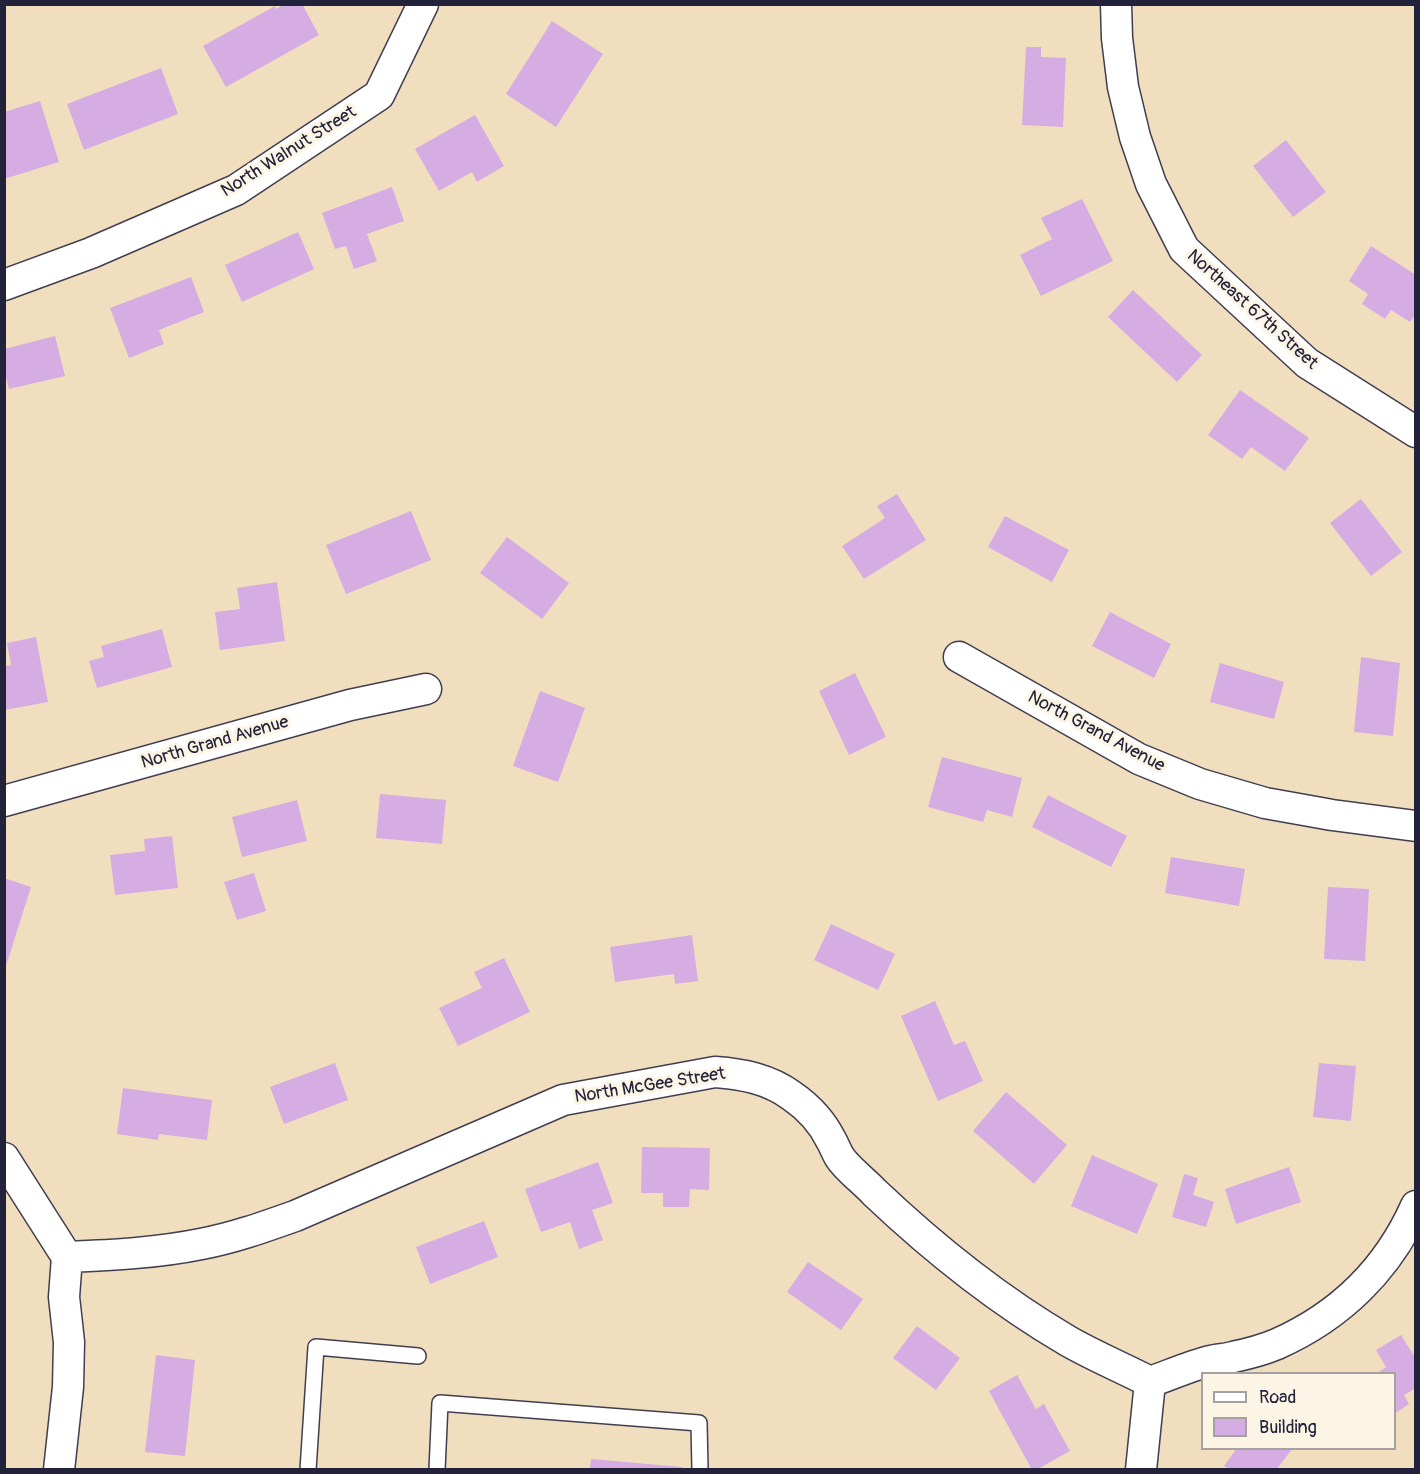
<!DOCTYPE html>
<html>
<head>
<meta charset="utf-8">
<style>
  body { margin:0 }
  #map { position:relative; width:1420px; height:1474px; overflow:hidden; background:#f1debe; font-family:Pangolin,sans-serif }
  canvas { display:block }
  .frame { position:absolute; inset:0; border:6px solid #22223b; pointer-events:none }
  .legend { position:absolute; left:1201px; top:1372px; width:195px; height:78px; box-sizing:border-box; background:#fcf5e5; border:2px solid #a5a1a1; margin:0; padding:8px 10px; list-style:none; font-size:18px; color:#22223b }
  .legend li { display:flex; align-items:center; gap:12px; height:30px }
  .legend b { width:30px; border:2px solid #a5a1a1 }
</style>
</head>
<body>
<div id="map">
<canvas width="1420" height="1474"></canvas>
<div class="frame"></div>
<ul class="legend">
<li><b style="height:8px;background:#fff"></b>Road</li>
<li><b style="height:16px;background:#d6ade2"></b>Building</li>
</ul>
</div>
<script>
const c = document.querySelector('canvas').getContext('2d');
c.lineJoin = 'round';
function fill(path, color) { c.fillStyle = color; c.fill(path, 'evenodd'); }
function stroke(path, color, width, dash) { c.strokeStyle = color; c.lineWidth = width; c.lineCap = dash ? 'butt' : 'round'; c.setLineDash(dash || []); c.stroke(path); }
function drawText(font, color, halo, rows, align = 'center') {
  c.font = font + ' Pangolin,sans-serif'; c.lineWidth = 6; c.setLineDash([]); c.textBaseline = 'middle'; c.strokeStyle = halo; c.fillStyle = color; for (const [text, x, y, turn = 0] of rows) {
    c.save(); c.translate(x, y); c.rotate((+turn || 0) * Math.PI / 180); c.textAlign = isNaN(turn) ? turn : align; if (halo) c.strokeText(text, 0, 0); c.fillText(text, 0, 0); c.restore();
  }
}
const building = new Path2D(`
  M285 4H302L319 35 226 87 203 46 275 6 276 9Z
  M552 21 603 54 556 127 506 94Z
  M1026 47H1041V57L1066 58 1063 127 1022 125Z
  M161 68 178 114 84 150 67 104Z
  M40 101 59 162 4 179V112Z
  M475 115 504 166 477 182 472 172 439 191 415 149Z
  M1286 140 1326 192 1293 217 1253 166Z
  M392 187 404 221 367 234 377 261 354 269 346 246 335 249 322 213Z
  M1082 199 1113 261 1041 296 1020 255 1052 239 1041 218Z
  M298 232 314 269 242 302 225 265Z
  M1371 246 1416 275V314L1410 322 1391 310 1385 319 1362 304 1368 294 1349 281Z
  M191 277 204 312 159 330 164 344 129 358 110 308Z
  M1133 290 1202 355 1177 382 1108 317Z
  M55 336 65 376 9 389 4 370V349Z
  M1240 390 1309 438 1285 471 1251 447 1242 459 1208 435Z
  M897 494 926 540 864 579 842 546 885 518 877 506Z
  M1361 499 1402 552 1371 576 1330 523Z
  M411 511 431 560 346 594 326 545Z
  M1005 516 1069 550 1052 582 988 547Z
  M507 537 569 583 542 619 480 573Z
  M277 582 285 641 220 650 215 612 240 609 237 588Z
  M1110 612 1171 644 1154 678 1092 646Z
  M162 629 172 667 97 688 89 661 104 657 101 646Z
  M36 637 48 702 5 710V666L11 665 7 643Z
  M1361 657 1400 663 1393 736 1354 732Z
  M1220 663 1284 682 1274 719 1210 702Z
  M855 673 886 737 849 755 819 691Z
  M540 691 585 708 558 782 513 766Z
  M942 757 1022 778 1012 817 987 810 983 822 928 807Z
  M380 794 446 800 442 844 376 838Z
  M1048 795 1127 836 1111 867 1032 827Z
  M297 800 307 841 242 857 232 817Z
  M172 836 178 888 115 895 110 855 145 851 144 839Z
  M1171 857 1245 869 1239 906 1165 893Z
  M254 873 266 911 237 920 224 882Z
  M4 878 31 887 5 969H4Z
  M1328 887 1369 889 1365 961 1324 959Z
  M831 924 895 954 878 990 814 960Z
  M692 935 698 981 675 984 674 974 615 982 610 947Z
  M504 958 530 1012 458 1046 439 1008 482 988 474 972Z
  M935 1001 954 1045 965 1041 983 1081 938 1101 901 1016Z
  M335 1063 348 1100 284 1124 270 1087Z
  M1319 1063 1356 1066 1351 1121 1313 1117Z
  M123 1088 212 1100 207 1140 159 1134 158 1140 117 1134Z
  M1006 1092 1067 1145 1034 1184 973 1131Z
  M642 1147 710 1148 709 1190 690 1189 689 1207H663V1193H641Z
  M1092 1155 1158 1184 1137 1234 1071 1206Z
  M598 1162 613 1203 592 1210 603 1240 579 1249 570 1222 541 1232 525 1189Z
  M1289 1167 1301 1202 1236 1224 1225 1189Z
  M1184 1174 1198 1178 1193 1195 1214 1202 1206 1227 1172 1217Z
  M484 1221 498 1257 430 1284 416 1247Z
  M808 1262 863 1299 841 1330 787 1292Z
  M917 1326 960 1358 936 1390 893 1358Z
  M1401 1335 1416 1359V1388L1404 1395 1409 1404 1394 1414V1374H1376L1386 1367 1376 1350Z
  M156 1355 195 1360 185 1456 145 1452Z
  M1017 1375 1036 1409 1044 1404 1070 1451 1036 1470H1032L989 1391Z
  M1237 1448H1293L1276 1470H1229L1224 1466Z
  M591 1459 682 1467V1470H590Z`);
const service = new Path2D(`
  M308 1470 316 1347 418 1356
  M437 1470 440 1403 699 1423 700 1470`);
const minor = new Path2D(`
  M1116 4 1117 38 1123 87 1135 137 1151 184 1184 249 1307 363 1416 432
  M4 285 91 253 236 190 379 95 423 4
  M959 657 1139 759 1200 784 1265 803 1332 815 1416 826
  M4 801 350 705 426 689
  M4 1158 67 1257 64 1297 69 1342 68 1387 59 1470
  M67 1257C112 1255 157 1253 201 1244 233 1238 264 1227 295 1216L563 1100 715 1072C743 1074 769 1079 792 1096 808 1107 822 1122 831 1140 834 1145 836 1151 839 1156 845 1167 865 1182 874 1192 933 1248 998 1300 1068 1341 1094 1356 1123 1368 1150 1382
  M1150 1382C1170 1375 1190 1366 1210 1361 1218 1359 1226 1359 1233 1357 1247 1354 1263 1350 1277 1344 1340 1316 1388 1269 1416 1206
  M1141 1470 1150 1382`);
const streetNames = [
  ["North Walnut Street",289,152,-32],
  ["Northeast 67th Street",1252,310,42],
  ["North Grand Avenue",1096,732,28],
  ["North Grand Avenue",215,743,-16],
  ["North McGee Street",650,1086,-9]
];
fill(building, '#d6ade2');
stroke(service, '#413e4f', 18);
stroke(minor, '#413e4f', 33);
stroke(service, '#fff', 15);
stroke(minor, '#fff', 30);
drawText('18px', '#22223b', '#fcf5e5', streetNames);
</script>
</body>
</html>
